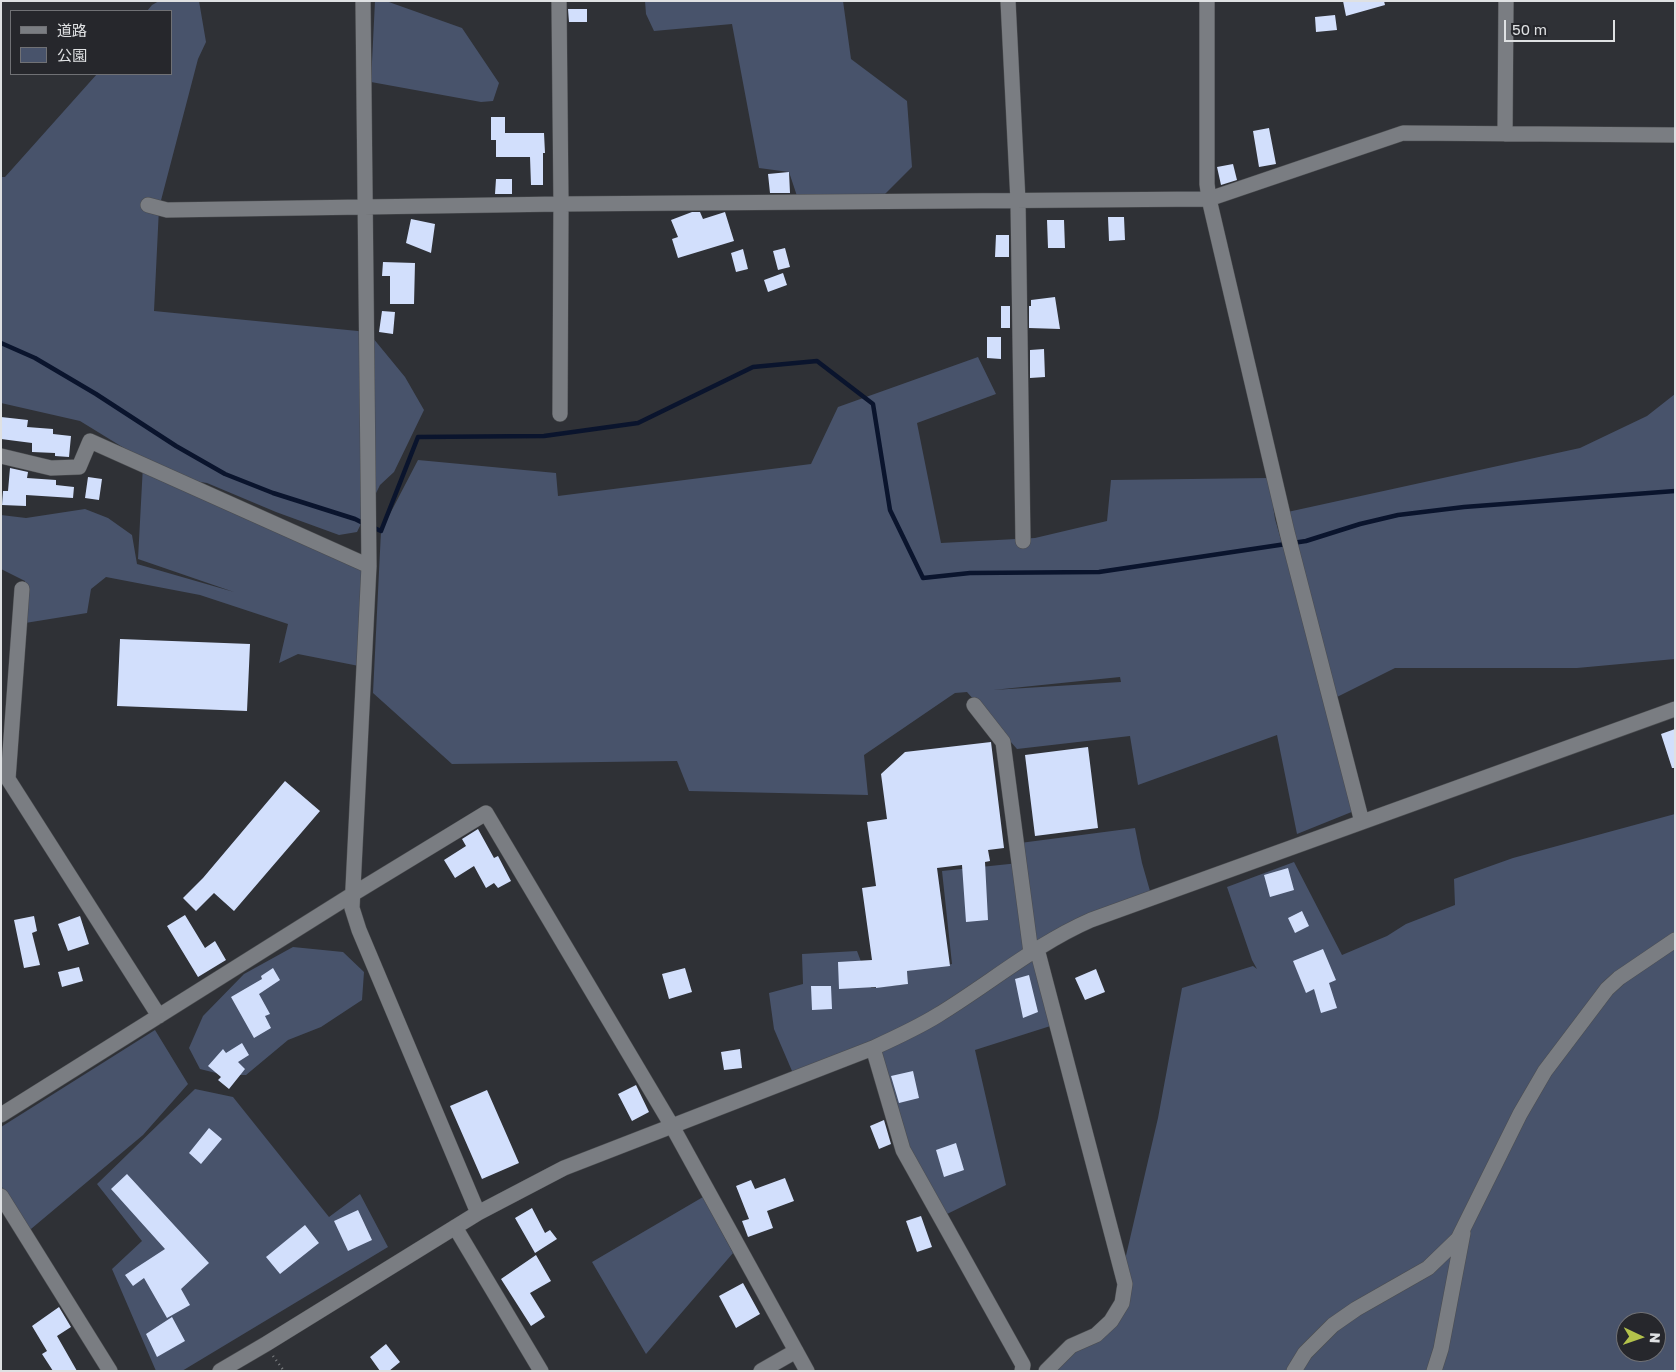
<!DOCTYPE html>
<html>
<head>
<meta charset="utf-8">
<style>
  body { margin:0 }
  #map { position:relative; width:1676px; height:1372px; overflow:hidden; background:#2f3136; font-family:"Golos Text","Noto Sans JP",sans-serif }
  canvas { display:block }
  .frame { position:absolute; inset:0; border:2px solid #dfe1e3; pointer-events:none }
  .legend { position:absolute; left:10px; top:10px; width:162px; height:65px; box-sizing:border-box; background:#26272c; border:1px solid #707175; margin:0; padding:6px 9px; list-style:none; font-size:15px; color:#dfe1e3 }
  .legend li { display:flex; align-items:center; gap:10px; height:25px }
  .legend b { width:25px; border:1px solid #707175 }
  .north { position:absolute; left:1616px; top:1312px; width:50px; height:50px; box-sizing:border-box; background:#26272c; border:1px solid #707175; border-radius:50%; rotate:93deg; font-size:14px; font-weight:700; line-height:20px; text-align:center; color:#dfe1e3 }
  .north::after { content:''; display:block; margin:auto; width:18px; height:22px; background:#b3c24b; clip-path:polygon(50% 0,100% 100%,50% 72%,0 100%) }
  .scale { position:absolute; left:1504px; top:20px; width:111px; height:22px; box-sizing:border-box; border:2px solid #dfe1e3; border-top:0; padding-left:6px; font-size:15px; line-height:18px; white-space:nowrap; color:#dfe1e3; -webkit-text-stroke:4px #26272c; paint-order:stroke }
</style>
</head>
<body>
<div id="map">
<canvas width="1676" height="1372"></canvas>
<div class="frame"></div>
<ul class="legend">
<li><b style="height:6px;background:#7a7d82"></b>道路</li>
<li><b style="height:14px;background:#48536b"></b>公園</li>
</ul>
<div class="north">N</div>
<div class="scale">50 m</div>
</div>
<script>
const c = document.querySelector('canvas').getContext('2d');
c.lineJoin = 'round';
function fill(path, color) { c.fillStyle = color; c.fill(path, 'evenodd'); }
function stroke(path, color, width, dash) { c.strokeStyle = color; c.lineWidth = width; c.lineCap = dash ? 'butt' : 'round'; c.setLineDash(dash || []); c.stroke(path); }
const green = new Path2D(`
  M159 1H199L206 42 198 59 159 208 154 311 368 332 405 377 424 410 394 472 380 485 357 532 339 535 276 512 207 483 175 478 369 566 364 667 298 654 279 663 288 624 200 595 106 577 91 589 87 613 19 624 25 581 1 569V515L26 518 85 509 108 518 132 535 137 564 234 592 138 559 143 465 168 475 80 421 1 403V177H5L97 74H171V11H147L152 5Z
  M375 1H386L462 28 499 83 493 101 481 102 371 82Z
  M645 1H843L851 59 907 101 912 167 877 202H799L789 172 759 168 732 24 654 31 646 14Z
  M978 357 996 394 917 423 941 543 1035 538 1107 521 1111 480 1269 478 1275 519 1359 809 1297 834 1277 735 1138 785 1130 736 1017 749 967 692 955 693 949 697 864 755 868 795 689 791 677 761 452 764 373 693 381 531 418 460 556 473 558 496 811 464 838 407ZM1120 677 1121 682 993 690Z
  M1675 394V659L1577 668H1395L1331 700 1283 513 1580 448 1647 416Z
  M1675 814V1371H1042L1111 1320 1158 1118 1182 988 1253 966 1257 969 1252 960 1227 887 1294 862 1342 955 1387 936 1406 924 1455 905 1454 879 1513 858ZM1626 1322H1656V1352H1626Z
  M1135 828 1142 863 1152 898 1037 949 1020 843Z
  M1019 863 1031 953 1063 1022 975 1050 1006 1185 941 1217 903 1150 875 1054 918 1022 795 1078 774 1029 769 993 803 984 802 954 857 951 871 988 908 984 907 971 952 964 942 871Z
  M293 947 343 952 364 972 362 1000 321 1027 288 1040 246 1075H224L200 1069 189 1048 203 1016 244 974Z
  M155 1030 188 1084 143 1135 25 1234 1 1185V1127Z
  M195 1089 233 1097 329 1217 360 1194 388 1247 182 1371H156L112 1269 142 1241 97 1184Z
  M703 1197 733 1253 646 1354 592 1262Z`);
const stream = new Path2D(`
  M1 343 35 358 96 394 176 446 225 474 273 493 355 519 365 524
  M372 527 381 531 418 437 544 436 638 423 753 367 817 361 873 404 890 510 923 578 970 573 1099 572 1306 541 1360 524 1398 515 1464 507 1675 491`);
const building = new Path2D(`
  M1343 1H1384L1385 5 1346 16Z
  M568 9H587V22H569Z
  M1335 15 1337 30 1316 32 1315 17Z
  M491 117H505V133H544L545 153H543V185H531L530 157H496V140H491Z
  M1269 128 1276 164 1259 167 1253 131Z
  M1233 164 1237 180 1221 185 1217 167Z
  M789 172 790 193H770L768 174Z
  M496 179H512V194H495Z
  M692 212H700L703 219 725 212 734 241 678 258 672 239 678 237 671 220Z
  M1108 217H1124L1125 240 1109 241Z
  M411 219 435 224 431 253 406 243Z
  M1047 220H1064L1065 248H1048Z
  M996 235H1009V257H995Z
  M785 248 790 267 778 270 773 251Z
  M743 249 748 269 736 272 731 253Z
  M383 262 415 263 414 304H390V276H382Z
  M783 273 787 285 768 292 764 280Z
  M1055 297 1060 329 1029 328V306H1031V300Z
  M1001 306H1010V328H1001Z
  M382 311 395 312 393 334 379 332Z
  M987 337H1001V359L987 358Z
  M1044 349 1045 377 1030 378V350Z
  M1 417 28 420 27 427 53 429V434L71 436 69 457 55 456V453L32 452V443L1 439Z
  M10 468 28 472 27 478 56 480V485L74 487 73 498 26 495V506L2 505 3 491H8Z
  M88 477 102 479 99 500 85 498Z
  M120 639 250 644 247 711 117 706Z
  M1675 729V768H1672L1661 734Z
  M991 742 1004 848 988 850 990 861 985 862 988 920 966 922 962 865 937 868 950 966 907 971 908 984 876 988V987L839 989 838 962 872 960 862 888 876 886 867 822 887 819 881 774 905 752Z
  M1088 747 1098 828 1035 836 1025 755Z
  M285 781 320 811 234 911 214 893 196 911 183 898 203 878Z
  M478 829 494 858 498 856 511 881 498 888 494 883 486 888 474 866 455 878 444 860 466 846 462 839Z
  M1288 868 1294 890 1270 897 1264 875Z
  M1302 911 1309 926 1295 933 1288 918Z
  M185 915 205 948 215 941 226 960 198 977 167 926Z
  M34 916 37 931 32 933 40 965 24 968 14 920Z
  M80 916 89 944 68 951 58 924Z
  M1323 949 1336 980 1329 983 1337 1008 1321 1013 1314 989 1306 993 1293 961Z
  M79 967 83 981 62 987 58 972Z
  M273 968 280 980 259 994 270 1014 265 1016 271 1028 254 1038 231 997 262 979 261 976Z
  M685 968 692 992 669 999 662 974Z
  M1096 969 1105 992 1085 1000 1075 978Z
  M1029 975 1038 1012 1023 1018 1015 979Z
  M811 986H831L832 1009 812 1010Z
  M242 1043 249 1055 238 1062 245 1069 229 1089 218 1080 221 1077 208 1066 223 1049 226 1053Z
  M740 1049 742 1068 724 1070 721 1052Z
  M913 1071 919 1098 899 1103 891 1076Z
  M636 1085 649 1112 632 1121 618 1094Z
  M487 1090 519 1163 482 1179 450 1106Z
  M884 1120 891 1144 879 1149 870 1126Z
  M209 1128 222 1139 201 1164 189 1153Z
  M956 1143 964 1170 944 1177 936 1150Z
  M127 1174 209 1263 181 1289 190 1305 167 1318 144 1278 133 1286 125 1275 165 1249 111 1189Z
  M785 1178 794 1201 767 1211 773 1228 748 1237 742 1221 749 1219 736 1186 751 1180 755 1189Z
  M532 1208 545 1233 550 1230 557 1239 535 1253 515 1218Z
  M358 1210 372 1240 348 1251 334 1221Z
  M921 1216 932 1247 917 1252 906 1221Z
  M305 1225 319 1243 280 1274 266 1257Z
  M536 1255 551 1281 530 1293 545 1317 531 1326 501 1279Z
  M743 1283 760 1314 736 1328 719 1296Z
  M59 1307 71 1327 57 1336 77 1371H53L42 1354 47 1351 32 1326Z
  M172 1317 185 1341 157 1357 146 1334Z
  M386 1344 400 1362 389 1371H380L370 1357Z`);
const path = new Path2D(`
  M273 1356 284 1371`);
const minor = new Path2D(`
  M363 1 369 566 352 908 359 930 478 1213
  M559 1 561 204 560 414
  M1008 1 1018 201 1023 541
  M1207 1V184L1209 199 1287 532 1362 822
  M1505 134 1506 1
  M148 205 167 210 561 204 1209 199 1403 133 1675 135
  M1 456 51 468 79 467 90 441 369 566
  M22 589 8 779 159 1016
  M974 705 1003 742 1031 953
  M1037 949 1125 1284 1122 1303 1111 1321 1096 1335 1071 1346 1046 1371
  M873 1048 903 1150 1023 1365 1022 1371
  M1 1115 353 894 486 813 672 1126 807 1371
  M1 1196 110 1371
  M455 1227 541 1371
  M220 1371 266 1344 478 1213 564 1168 873 1048C895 1038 917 1028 938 1015 989 984 1036 944 1091 920L1675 709
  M761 1371 796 1351
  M1294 1371 1305 1353 1333 1325 1356 1309 1428 1268 1458 1239 1520 1114 1545 1071 1607 989 1619 978 1675 940
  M1434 1371 1441 1349 1463 1233`);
fill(green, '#48536b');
stroke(stream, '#0a142d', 4.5);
fill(building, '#d2dffc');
stroke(minor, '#4b4d50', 16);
stroke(path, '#7e8084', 2.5, [1, 4]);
stroke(minor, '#7a7d82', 15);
</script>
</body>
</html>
